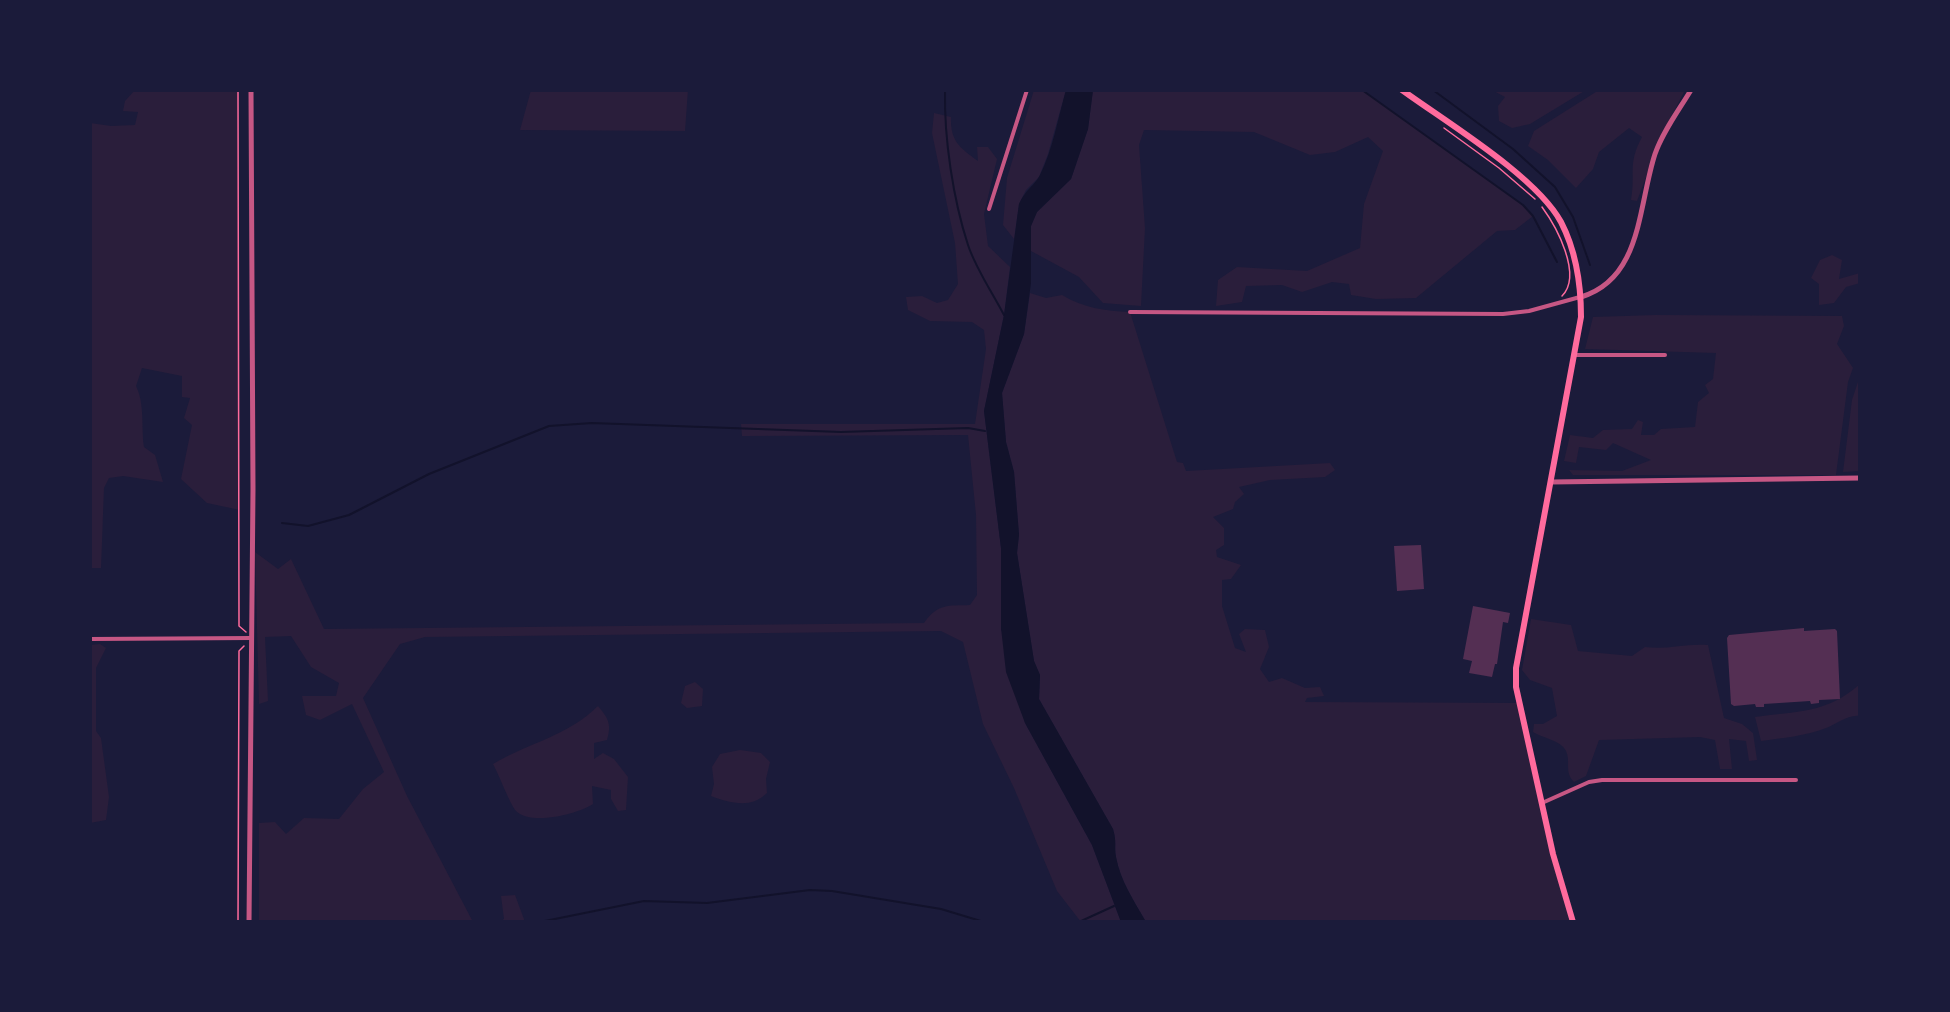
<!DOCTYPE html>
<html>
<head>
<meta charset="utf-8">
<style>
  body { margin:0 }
  #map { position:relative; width:1950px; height:1012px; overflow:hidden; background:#1b1b3a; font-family:"Archivo Narrow",sans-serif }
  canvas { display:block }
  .frame { position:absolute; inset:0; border:92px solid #1b1b3a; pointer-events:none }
</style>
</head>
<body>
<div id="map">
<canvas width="1950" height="1012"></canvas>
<div class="frame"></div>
</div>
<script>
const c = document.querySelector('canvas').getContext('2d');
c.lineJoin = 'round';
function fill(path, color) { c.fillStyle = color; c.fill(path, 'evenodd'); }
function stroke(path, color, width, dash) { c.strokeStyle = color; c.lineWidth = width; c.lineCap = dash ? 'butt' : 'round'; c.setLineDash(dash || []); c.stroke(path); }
const green = new Path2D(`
  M135 90H238L240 510 207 503 181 479 192 425 184 418 190 398 182 397V376L142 368 136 386C145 404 141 427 144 447L155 455 163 482 123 476 109 478 104 488 101 568H90V123L111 126 135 125 138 112 123 111 125 101Z
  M531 90H688L685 131 520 130Z
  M1034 90H1066L1048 154 1039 177 1026 190 1019 204 1014 239 1003 225 1007 178Z
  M1093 90H1362L1519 202 1533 216 1515 230 1497 231 1416 298 1376 299 1351 295 1349 284 1332 282 1302 292 1282 285 1246 286 1242 302 1216 306 1218 280 1237 267 1307 271 1360 248 1364 204 1383 151 1368 137 1335 152 1310 155 1254 132 1144 130 1139 145 1145 228 1141 306 1103 303 1079 277 1031 251V226L1037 212 1071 179 1088 129Z
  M1492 90H1586L1530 124 1512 128 1499 121 1498 106 1505 97Z
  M1599 90H1685L1661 137 1637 201 1631 200C1636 172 1627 165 1642 137L1629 128 1599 152 1593 169 1576 188 1548 160 1528 146 1534 131Z
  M934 113 951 117C950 141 960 148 978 161L977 147H988L997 159 984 214 988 246 1010 267 1004 315 984 411 1001 548V628L1025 723 1092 845 1121 922H1081L1057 891 1014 788 983 724 963 642 941 631 425 637 400 644 363 698 407 796 473 922H259V823L275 822 286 834 304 818 339 819 363 789 384 772 352 704 320 720 306 715 302 696H336L339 683 311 667 291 636 265 637 268 701 259 704 255 552 278 569 291 559 324 629 924 623C938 603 948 606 970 605L977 595 976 515 968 435 742 436 741 424H975L986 349 984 330 972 322 930 321 908 310 906 297 922 296 937 303 948 300 958 284 955 243 932 133Z
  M1832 255 1842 260 1839 279 1860 273V283L1846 287 1834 303 1819 305V284L1811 278 1820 260Z
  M1030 293 1046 298 1062 295C1084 308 1104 311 1130 312L1177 462 1183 463 1186 471 1330 463 1335 470 1325 477 1270 480 1239 487 1244 494 1235 502 1233 509 1213 517 1224 528V545L1216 550 1217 557 1241 565 1231 579 1222 580V606L1235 648 1246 652 1239 634 1245 629 1265 630 1269 647 1260 669 1269 682 1282 678 1305 688 1320 687 1324 696 1307 698 1305 702 1518 703 1573 922H1146C1134 901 1120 880 1116 857 1114 846 1117 843 1113 829L1039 699 1040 675 1034 661 1017 553 1019 535 1014 472 1006 442 1002 393 1024 334Z
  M1656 315 1842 316 1844 326 1837 344 1853 368 1848 382 1836 475H1573L1569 470 1622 471 1651 460 1613 443 1606 450 1579 447 1576 463 1564 461 1570 435 1593 438 1603 430 1632 429 1638 420 1643 422 1641 435H1654L1661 429 1695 427 1698 402 1709 393 1705 385 1713 379 1716 353 1585 349 1593 317Z
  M1860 376V471L1843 472 1852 400Z
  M1531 619 1571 625 1578 651 1632 656 1645 647C1666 650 1686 643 1708 645L1724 718 1742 724 1753 733 1757 760 1749 761 1746 741 1729 739 1732 769H1720L1715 740 1700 737 1599 740 1586 776 1574 782C1564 772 1571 762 1566 751 1561 740 1542 738 1533 732L1534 724H1543L1557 716 1552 688 1530 680 1522 670Z
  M100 644 106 648 96 668V731L101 738 109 797 106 820 90 823V645Z
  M695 682 703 689 702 706 687 708 681 703 685 686Z
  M1860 684V716C1848 714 1837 724 1826 728 1806 736 1782 738 1761 741L1755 717C1797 711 1826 714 1860 684Z
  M598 706C608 718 612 724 607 740L594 743V759L603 753 614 759 628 777 626 810 618 811 611 799V790L592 786 593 804C578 814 531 826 516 811 510 804 499 775 493 764 528 743 568 736 598 706Z
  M740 750 761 753 770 762 766 779 767 793C751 809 730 803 711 796L714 784 712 767 720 754Z
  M515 895 525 922H499L504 919 501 896Z`);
const water = new Path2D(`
  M1066 90H1093L1088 129 1071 179 1037 212 1031 226V283L1024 334 1002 393 1006 442 1014 472 1019 535 1017 553 1034 661 1040 675 1039 699 1113 829C1117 843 1114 846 1116 857 1120 880 1134 901 1146 922H1121L1092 845 1025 723 1006 672 1001 628V548L984 411 1004 315 1019 204C1025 190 1035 185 1040 175 1053 149 1058 118 1066 90Z`);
const stream = new Path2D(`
  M945 90C944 138 953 199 968 245 976 269 992 292 1004 315
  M1362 90 1523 205 1533 216 1557 262
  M1433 90 1513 149 1555 187 1573 217 1590 265
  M282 523 308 526 349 515 429 474 549 426 592 423 841 432 968 428 985 431
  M540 922 644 901 707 903 810 890 832 891 941 909 984 922
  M1079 922 1114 906`);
const building = new Path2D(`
  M1421 545 1424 589 1397 591 1394 546Z
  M1473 606 1510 613 1508 623 1503 622 1497 664H1495L1492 677 1469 673 1472 661 1463 659Z
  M1804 628V631L1835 629 1837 631 1840 699 1819 700V703L1811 704 1810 701 1764 704V707H1756L1755 704 1734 706 1731 704 1727 638 1729 635Z`);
const path = new Path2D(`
  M238 90 239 626 246 632
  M1444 128 1499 168 1535 199
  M1542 207C1556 226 1583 275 1562 296
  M238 922 239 651 244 646`);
const minor = new Path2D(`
  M989 209 1027 90
  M1130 312 1503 314 1529 311 1580 297
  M1574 355H1665
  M90 639 252 638
  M1542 803 1589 782 1602 780H1796`);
const tertiary = new Path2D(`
  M1581 297C1642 279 1638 206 1655 154 1663 131 1679 110 1691 90
  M1551 482 1860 478
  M249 922 253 489 251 90`);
const secondary = new Path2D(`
  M1402 90C1446 122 1536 176 1561 222 1576 251 1581 285 1581 317L1516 668V687L1553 854 1573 922`);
fill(green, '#2a1e3b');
fill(water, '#12122b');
stroke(stream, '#12122b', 2);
fill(building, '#542f53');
stroke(path, '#ff6b9d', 1.5);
stroke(minor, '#c65784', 4);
stroke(tertiary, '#c65784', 5);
stroke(secondary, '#ff6b9d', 6);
</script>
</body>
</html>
